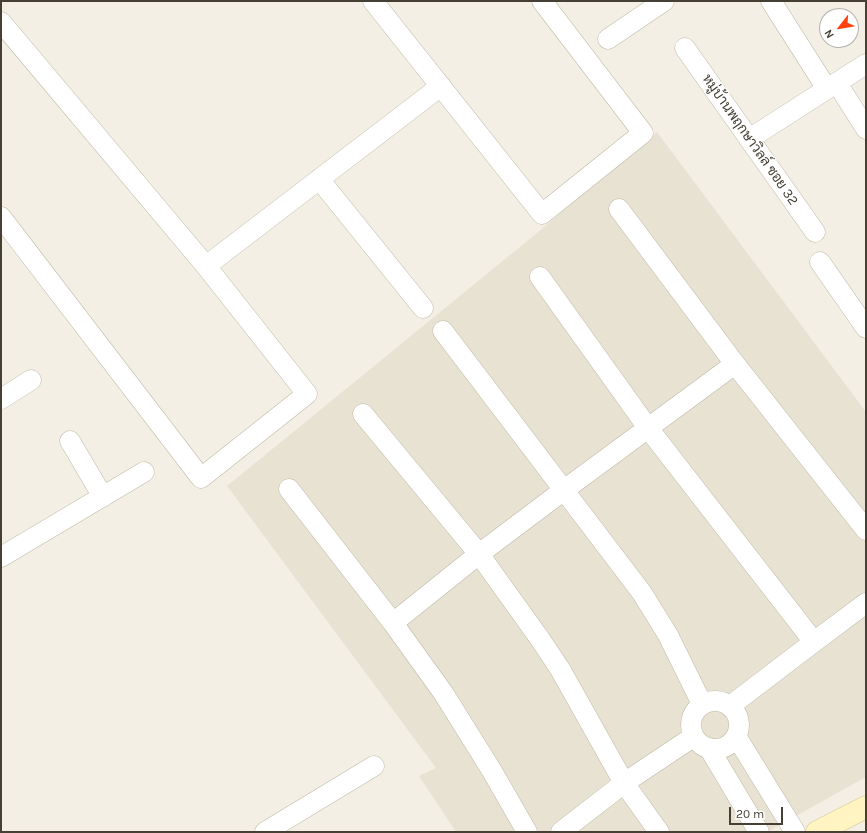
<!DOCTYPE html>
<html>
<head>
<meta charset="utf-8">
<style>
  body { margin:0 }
  #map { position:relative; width:867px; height:833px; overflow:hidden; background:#f3efe4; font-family:Karla,sans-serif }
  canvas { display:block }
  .frame { position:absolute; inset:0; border:2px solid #453f34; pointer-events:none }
  .north { position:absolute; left:819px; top:8px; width:40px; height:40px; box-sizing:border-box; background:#fff; border:1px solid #b5b2ae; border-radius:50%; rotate:239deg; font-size:11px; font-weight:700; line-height:16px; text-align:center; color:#453f34 }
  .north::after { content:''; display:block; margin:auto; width:14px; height:18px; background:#ff410f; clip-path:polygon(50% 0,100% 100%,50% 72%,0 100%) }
  .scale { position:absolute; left:729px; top:807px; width:54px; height:18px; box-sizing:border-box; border:2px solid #453f34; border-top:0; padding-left:5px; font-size:12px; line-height:14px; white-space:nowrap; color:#453f34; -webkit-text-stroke:3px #fff; paint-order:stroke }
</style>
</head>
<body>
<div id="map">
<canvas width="867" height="833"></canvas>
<div class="frame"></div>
<div class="north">N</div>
<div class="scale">20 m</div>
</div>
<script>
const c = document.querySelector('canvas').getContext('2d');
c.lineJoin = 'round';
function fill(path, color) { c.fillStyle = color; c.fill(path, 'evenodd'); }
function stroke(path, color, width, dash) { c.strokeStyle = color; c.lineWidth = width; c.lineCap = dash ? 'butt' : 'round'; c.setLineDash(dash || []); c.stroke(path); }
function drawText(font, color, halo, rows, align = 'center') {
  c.font = font + ' Karla,Sarabun,sans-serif'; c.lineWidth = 3; c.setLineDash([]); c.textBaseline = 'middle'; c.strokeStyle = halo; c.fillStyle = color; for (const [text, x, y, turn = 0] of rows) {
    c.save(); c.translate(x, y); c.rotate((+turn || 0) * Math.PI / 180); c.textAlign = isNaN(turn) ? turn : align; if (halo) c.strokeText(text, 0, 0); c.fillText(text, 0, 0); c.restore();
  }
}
const residential = new Path2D(`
  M657 132 866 412V777L767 832H456L419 776 436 768 227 486 537 233Z`);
const street = new Path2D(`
  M373 1 542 214 643 133 542 1
  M771 1 827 89
  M1 22 206 266 307 394 201 478 1 217
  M608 39 664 1
  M685 48 815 232
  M837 83 866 129
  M749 139 866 64
  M319 179 423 308
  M619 209 735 364 866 530
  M820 262 866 328
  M206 266 441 86
  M540 277 648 428 814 642
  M443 331 642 593 668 635 702 704
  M1 399 31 380
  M363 414 479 554 540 639 560 669 624 783 659 832
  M70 441 103 497
  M289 489 393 623 444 694 492 771 527 832
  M1 557 144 472
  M393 623 479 554 564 490 735 364
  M691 725a24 24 0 1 1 48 0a24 24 0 1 1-48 0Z
  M730 706 814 642 866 603
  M736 736 795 832
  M709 748 759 832
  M265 832 374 766
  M561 832 624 783 693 737`);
const secondary = new Path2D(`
  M817 832 866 807`);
const streetNames = [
  ["หมู่บ้านพฤกษาวิลล์ ซอย 32",750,140,55]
];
fill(residential, '#e7e2d2');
stroke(street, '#bfb8a6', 21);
stroke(secondary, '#d5c791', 23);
stroke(street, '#fff', 20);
stroke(secondary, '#fff4c2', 22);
drawText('14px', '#453f34', '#fff', streetNames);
</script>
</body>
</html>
